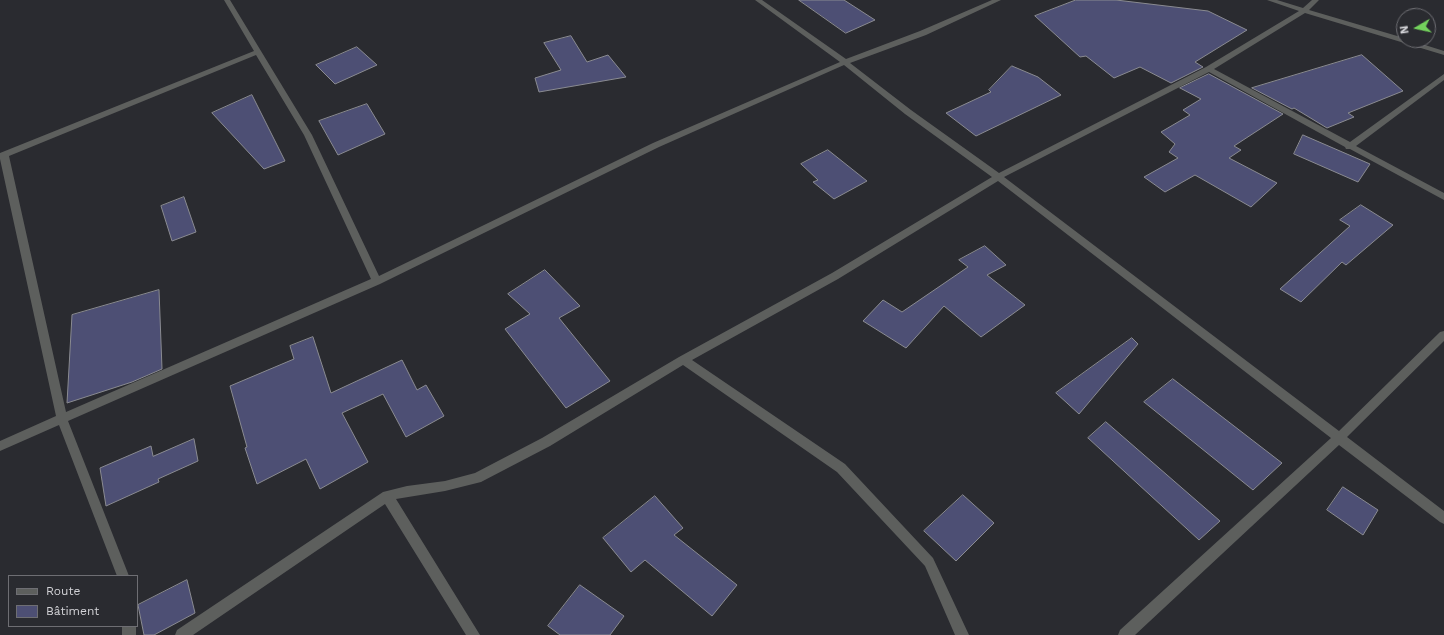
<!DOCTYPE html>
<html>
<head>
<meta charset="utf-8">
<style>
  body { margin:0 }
  #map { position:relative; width:1444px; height:635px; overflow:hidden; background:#2a2b30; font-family:"Work Sans",sans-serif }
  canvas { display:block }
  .legend { position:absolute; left:8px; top:575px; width:130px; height:52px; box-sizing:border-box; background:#2a2b30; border:1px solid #6e6e73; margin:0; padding:5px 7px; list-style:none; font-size:12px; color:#d3d3d7 }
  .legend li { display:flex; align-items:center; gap:8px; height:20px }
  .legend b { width:20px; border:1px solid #6e6e73 }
  .north { position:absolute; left:1396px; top:8px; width:40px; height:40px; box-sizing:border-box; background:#2a2b30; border:1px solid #6e6e73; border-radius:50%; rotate:261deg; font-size:11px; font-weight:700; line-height:16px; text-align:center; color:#d3d3d7 }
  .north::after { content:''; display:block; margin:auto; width:14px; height:18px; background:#73d25c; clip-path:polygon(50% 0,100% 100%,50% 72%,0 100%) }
</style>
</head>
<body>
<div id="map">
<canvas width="1444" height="635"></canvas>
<ul class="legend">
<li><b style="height:5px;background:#5d5f5d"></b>Route</li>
<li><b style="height:11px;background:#4d4f74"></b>Bâtiment</li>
</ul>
<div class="north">N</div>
</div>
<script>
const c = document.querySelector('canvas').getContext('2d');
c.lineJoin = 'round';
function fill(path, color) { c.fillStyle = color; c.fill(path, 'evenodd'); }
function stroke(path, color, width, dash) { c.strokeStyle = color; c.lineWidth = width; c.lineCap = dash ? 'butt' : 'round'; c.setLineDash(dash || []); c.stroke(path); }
const building = new Path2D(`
  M799 0H844L875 20 846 33Z
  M1076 0H1116L1208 11 1247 30 1195 62 1203 67 1171 83 1140 67 1114 78 1086 56 1080 57 1035 16Z
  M571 36 587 62 608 55 626 77 539 92 535 78 561 70 544 43Z
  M357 47 377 65 335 84 316 65Z
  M1362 55 1403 91 1348 113 1354 117 1327 128 1294 108 1292 109 1252 88Z
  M1012 66 1038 77 1061 95 976 136 946 113 991 92 989 90Z
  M1209 74 1283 114 1234 146 1241 150 1229 158 1277 183 1251 207 1195 175 1165 192 1144 177 1178 158 1169 152 1175 144 1161 132 1190 115 1183 110 1201 99 1180 88Z
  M252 95 285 161 264 169 212 113Z
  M367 104 385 134 338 155 319 121Z
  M1303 135 1370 164 1358 182 1294 154Z
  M828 150 867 181 834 199 813 182 818 180 801 164Z
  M184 197 196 232 172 241 161 206Z
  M1361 205 1393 225 1346 265 1342 262 1301 302 1280 289 1350 226 1340 220Z
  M985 246 1006 265 987 275 1025 305 981 337 944 306 906 348 863 321 883 300 902 312 968 267 959 260Z
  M545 270 580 306 559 318 610 381 566 408 505 329 530 314 508 294Z
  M159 290 162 369 132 382 67 403 72 315Z
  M313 337 331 393 402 360 417 390 426 385 444 416 406 437 383 394 342 413 368 462 320 489 306 459 257 484 245 448 247 447 230 386 294 359 290 346Z
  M1132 338 1138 344 1079 414 1056 393Z
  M1173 379 1282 463 1253 490 1144 402Z
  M1106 422 1220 521 1199 540 1088 438Z
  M194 439 198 461 158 479 159 482 106 506 100 468 151 446 153 456Z
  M1343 487 1378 510 1363 535 1327 510Z
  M963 495 994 523 956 561 924 531Z
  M655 496 683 528 674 535 737 585 712 616 645 560 631 572 603 538Z
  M187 580 195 613 154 635H144L138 605Z
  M580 585 624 616 610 635H560L548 626Z`);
const street = new Path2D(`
  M224 0H230L312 135 379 276 653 143 840 62 755 0H762L846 59 920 31 992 0H1001L926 35 850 63 911 110 999 173 1206 67 1299 11 1267 0H1277L1303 8 1312 0H1319L1309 10 1404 38V40H1409L1444 51V55L1305 13 1214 69 1350 142 1444 74V80L1356 146 1444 193V200L1350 149H1346L1345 147 1209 72 1004 177 1339 431 1440 332 1444 331V341L1347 437 1444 511V524L1440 522 1339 445 1135 635H1118L1120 630 1331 438 998 181 838 279 692 360 845 464 933 558 969 635H955L925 566 837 472 683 365 550 446 481 482 445 491 396 499 480 635H466L385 504 193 635H175L177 630 383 492 407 486 445 481 475 473 542 438 679 357 832 273 992 177 905 114 844 65 659 147 380 284 68 421 129 576H117L59 425 0 451V441L56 416 0 159V153L254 51ZM256 55 304 135 371 279 66 412 9 156Z
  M122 626H136V635H122Z`);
fill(building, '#4d4f74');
stroke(building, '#8a8b91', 1);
fill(street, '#5d5f5d');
</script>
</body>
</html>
